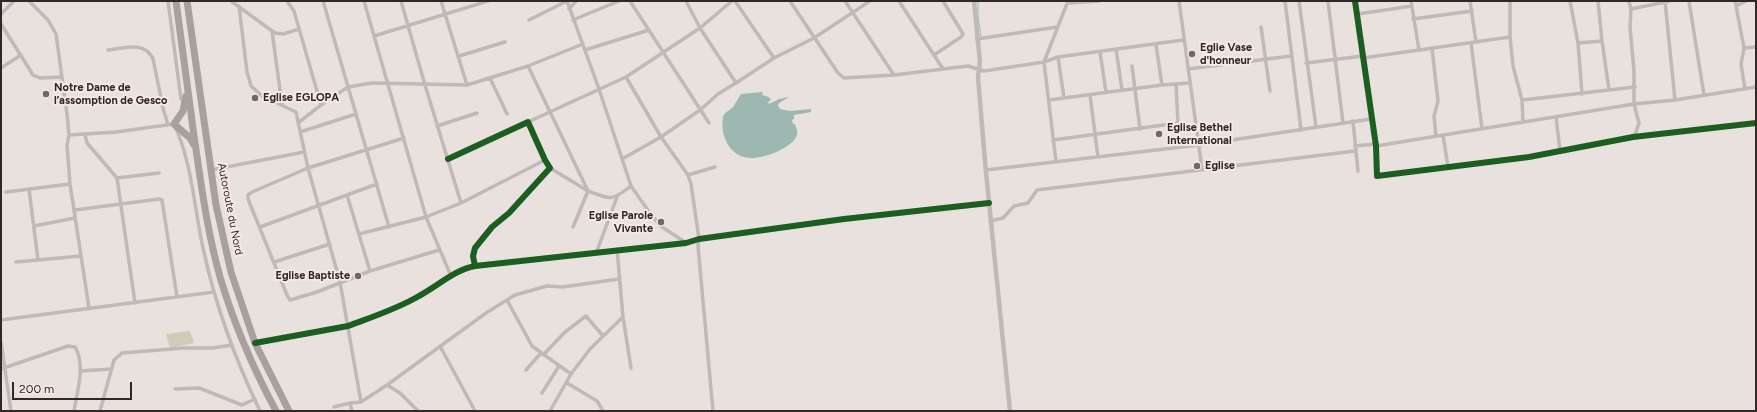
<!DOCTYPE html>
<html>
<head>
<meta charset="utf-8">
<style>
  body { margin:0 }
  #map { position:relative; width:1757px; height:412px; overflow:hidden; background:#e8e1de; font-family:Figtree,sans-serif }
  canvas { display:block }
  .frame { position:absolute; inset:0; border:2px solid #312726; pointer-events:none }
  .scale { position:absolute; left:12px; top:382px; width:120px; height:18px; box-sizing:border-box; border:2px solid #312726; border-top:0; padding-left:5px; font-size:12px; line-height:14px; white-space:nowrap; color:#312726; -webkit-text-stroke:3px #f6e9e4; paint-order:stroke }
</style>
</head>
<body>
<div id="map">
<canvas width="1757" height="412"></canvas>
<div class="frame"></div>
<div class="scale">200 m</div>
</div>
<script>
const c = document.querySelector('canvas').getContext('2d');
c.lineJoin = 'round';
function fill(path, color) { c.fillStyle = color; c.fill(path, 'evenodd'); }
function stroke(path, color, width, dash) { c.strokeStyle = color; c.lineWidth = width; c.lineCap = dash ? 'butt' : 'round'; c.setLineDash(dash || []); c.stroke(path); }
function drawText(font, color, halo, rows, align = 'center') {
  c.font = font + ' Figtree,sans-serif'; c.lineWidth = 4; c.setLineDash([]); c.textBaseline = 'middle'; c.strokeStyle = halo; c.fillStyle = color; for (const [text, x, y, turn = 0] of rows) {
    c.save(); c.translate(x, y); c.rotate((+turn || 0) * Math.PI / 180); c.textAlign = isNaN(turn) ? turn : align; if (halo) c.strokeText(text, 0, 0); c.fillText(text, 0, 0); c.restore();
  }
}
const green = new Path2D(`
  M190 331 194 343 170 348 166 334Z`);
const water = new Path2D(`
  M763 92 762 95 769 97 771 100 768 102 769 104 779 99 789 97 779 103 778 105 780 109 790 111 811 109V112L794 115V119L792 120 793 124H795C796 127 798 132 797 135 793 148 763 159 750 158 730 157 720 136 723 118 723 112 730 111 733 107 736 103 738 98 741 94Z`);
const stream = new Path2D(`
  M978 1V17L981 36`);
const minor = new Path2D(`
  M29 1 48 20 56 34 67 114 69 135 67 145 70 184 89 308
  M168 1 181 99
  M231 1 275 33 283 34 299 29
  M287 1 294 11 321 105
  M323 1 389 227
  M364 1 426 217 451 276
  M401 1 425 85 461 203
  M441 1 467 85
  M567 1 599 89 631 186 652 216 662 227 685 242
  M630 1 709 123
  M686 1 700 28 736 83
  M735 1 774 58
  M790 1 838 73 844 78 894 75 968 66 984 71 1044 62 1058 57 1183 40
  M845 1 894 75
  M899 1 943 69
  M1179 1 1202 169
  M1285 1 1301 130
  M1299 1 1316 127
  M1328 1 1343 123
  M1355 1 1376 146 1377 176 1529 157 1633 137 1756 123
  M1411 1 1419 50
  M1470 1 1476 42
  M1510 1V37L1513 66 1522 100 1523 122
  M1570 1 1578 43 1582 94
  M1598 1 1602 41 1609 90
  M1629 1 1631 9 1630 27 1634 71V104L1639 123 1636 132 1633 137
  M1665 1 1675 100
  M1689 1 1704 95
  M1735 1 1744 48 1741 64 1745 89
  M1068 3 1099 1
  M239 6 247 72 251 86 262 96 296 112 308 168 340 282 361 402
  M1736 6 1746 1
  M569 9 576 1
  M1631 9 1670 1
  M1 14 14 1
  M1358 14 1412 6
  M1413 19 1472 11
  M529 20 567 1
  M573 20 619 1
  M1 24 33 75 40 78 61 77
  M1261 27 1270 91
  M272 31 282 105
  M374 36 488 1
  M977 39 1057 27
  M1471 43 1482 129
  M1578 43 1602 41
  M1156 45 1162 85
  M1432 48 1438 101 1434 116 1436 136
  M1744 48 1756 47
  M1116 49 1122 90
  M108 50C125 48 145 41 153 59L163 108 168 125
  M585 50 649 30
  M1100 52 1106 92
  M934 55 961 37 963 34 943 1
  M459 56 505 42
  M1058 57 1064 98
  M1363 58 1510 37
  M1306 63 1363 56
  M528 66 588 191C611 200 612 201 631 186
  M1132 66 1140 129
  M1 68 21 55
  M1188 69 1291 56
  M626 77 661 137 688 175 691 184 699 239 698 246 713 411
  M490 78 507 114
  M1090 95 1098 157
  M1049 100 1162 85 1190 83
  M1522 100 1635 87
  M1556 117 1560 151
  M1353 121 1358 171
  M528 122 626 77 700 28 732 1
  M298 123 321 105 348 87 372 83 467 85 528 66 583 44
  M437 126 477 113
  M300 132 356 114
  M69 135 116 132 174 124C192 162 194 207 203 248 215 304 235 359 260 411
  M85 135 87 143 117 178 135 303
  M1443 135 1448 167
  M404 138 308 168 252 192 248 195V199L287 295 290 300 317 292 370 271 439 250
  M1053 140 1178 123 1176 84
  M1355 146 1376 144
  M1376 146 1634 104 1675 100 1756 87
  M622 159 661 137 700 110 718 94 736 83 774 58 814 38 870 1
  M1056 162 1044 62 1068 1
  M550 168 588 191 573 227
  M211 170 304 152
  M986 170 1199 145 1371 119
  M688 175 715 167
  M117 178 159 173
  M29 189 38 260
  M6 192 70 184
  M347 195 370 271
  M75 210 159 199 162 200 177 297
  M990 221 1003 218 1014 206 1028 203 1037 190 1355 151
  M34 226 75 218
  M260 227 377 184
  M359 234 426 217 461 203 545 160
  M617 249 623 317 631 368
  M597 251 617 197
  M16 262 81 256
  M274 262 330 244
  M475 266 686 243 699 239 844 219 989 203
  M507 300 532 346 571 374
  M1 320 214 292
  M1 342 11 411
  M255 343 348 326C372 317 397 309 419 296 438 286 454 270 475 266L473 256 475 248 492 227 509 213 550 168 545 160 528 122 448 159
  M440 346 475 411
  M543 355 565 332 586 316 603 336
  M1 369 68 346 75 347C86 365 77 392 74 411
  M526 370 540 354
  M80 371 112 369
  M567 383 597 401 603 411
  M387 385 400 393 418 411
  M175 389 199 388 242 405 255 399
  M542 393 559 366
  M334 407 350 403
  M100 411 114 360 122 353 184 348H212L232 345
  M352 411 350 403 361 402 387 385 486 313 515 295 547 286 563 287 619 279
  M550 411 571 374 590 349 623 317`);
const tertiary = new Path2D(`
  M974 1 980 62 978 77 985 162 1010 411`);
const motorway = new Path2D(`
  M176 1C182 46 188 91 194 136 201 183 207 231 220 277 234 324 253 368 276 411
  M187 1 216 205 231 272 255 343 289 411
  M186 96 183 111 174 124 190 138 194 145`);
const cycleway = new Path2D(`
  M1355 1 1376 146 1377 176 1529 157 1633 137 1756 123
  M475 266 686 243 699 239 844 219 989 203
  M255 343 348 326C372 317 397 309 419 296 438 286 454 270 475 266L473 256 475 248 492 227 509 213 550 168 545 160 528 122 448 159`);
const markers = [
  [1192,54,4,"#716866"],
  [46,94,4,"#716866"],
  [255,98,4,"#716866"],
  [1159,134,4,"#716866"],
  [1197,166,4,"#716866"],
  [661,222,4,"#716866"],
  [358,276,4,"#716866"]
];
const poiNames = [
  ["Eglie Vase",1200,48],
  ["d'honneur",1200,61],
  ["Notre Dame de",54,88],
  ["l’assomption de Gesco",54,101],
  ["Eglise EGLOPA",263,98],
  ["Eglise Bethel",1167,128],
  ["International",1167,141],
  ["Eglise",1205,166],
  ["Eglise Parole",653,216,"right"],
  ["Vivante",653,229,"right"],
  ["Eglise Baptiste",350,276,"right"]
];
const streetNames = [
  ["Autoroute du Nord",230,209,79]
];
fill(green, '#cdccb9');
fill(water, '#9cb8b1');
stroke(stream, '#9cb8b1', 1);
stroke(minor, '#c1b9b7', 3.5);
stroke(tertiary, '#c1b9b7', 4.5);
stroke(motorway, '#a7a09d', 7);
stroke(cycleway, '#1b5e20', 6);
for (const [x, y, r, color] of markers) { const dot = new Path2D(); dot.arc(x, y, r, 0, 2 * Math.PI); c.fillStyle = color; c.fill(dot); stroke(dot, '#f6e9e4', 1.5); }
drawText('bold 11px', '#312726', '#f6e9e4', poiNames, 'left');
drawText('11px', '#312726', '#f6e9e4', streetNames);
</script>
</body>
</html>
